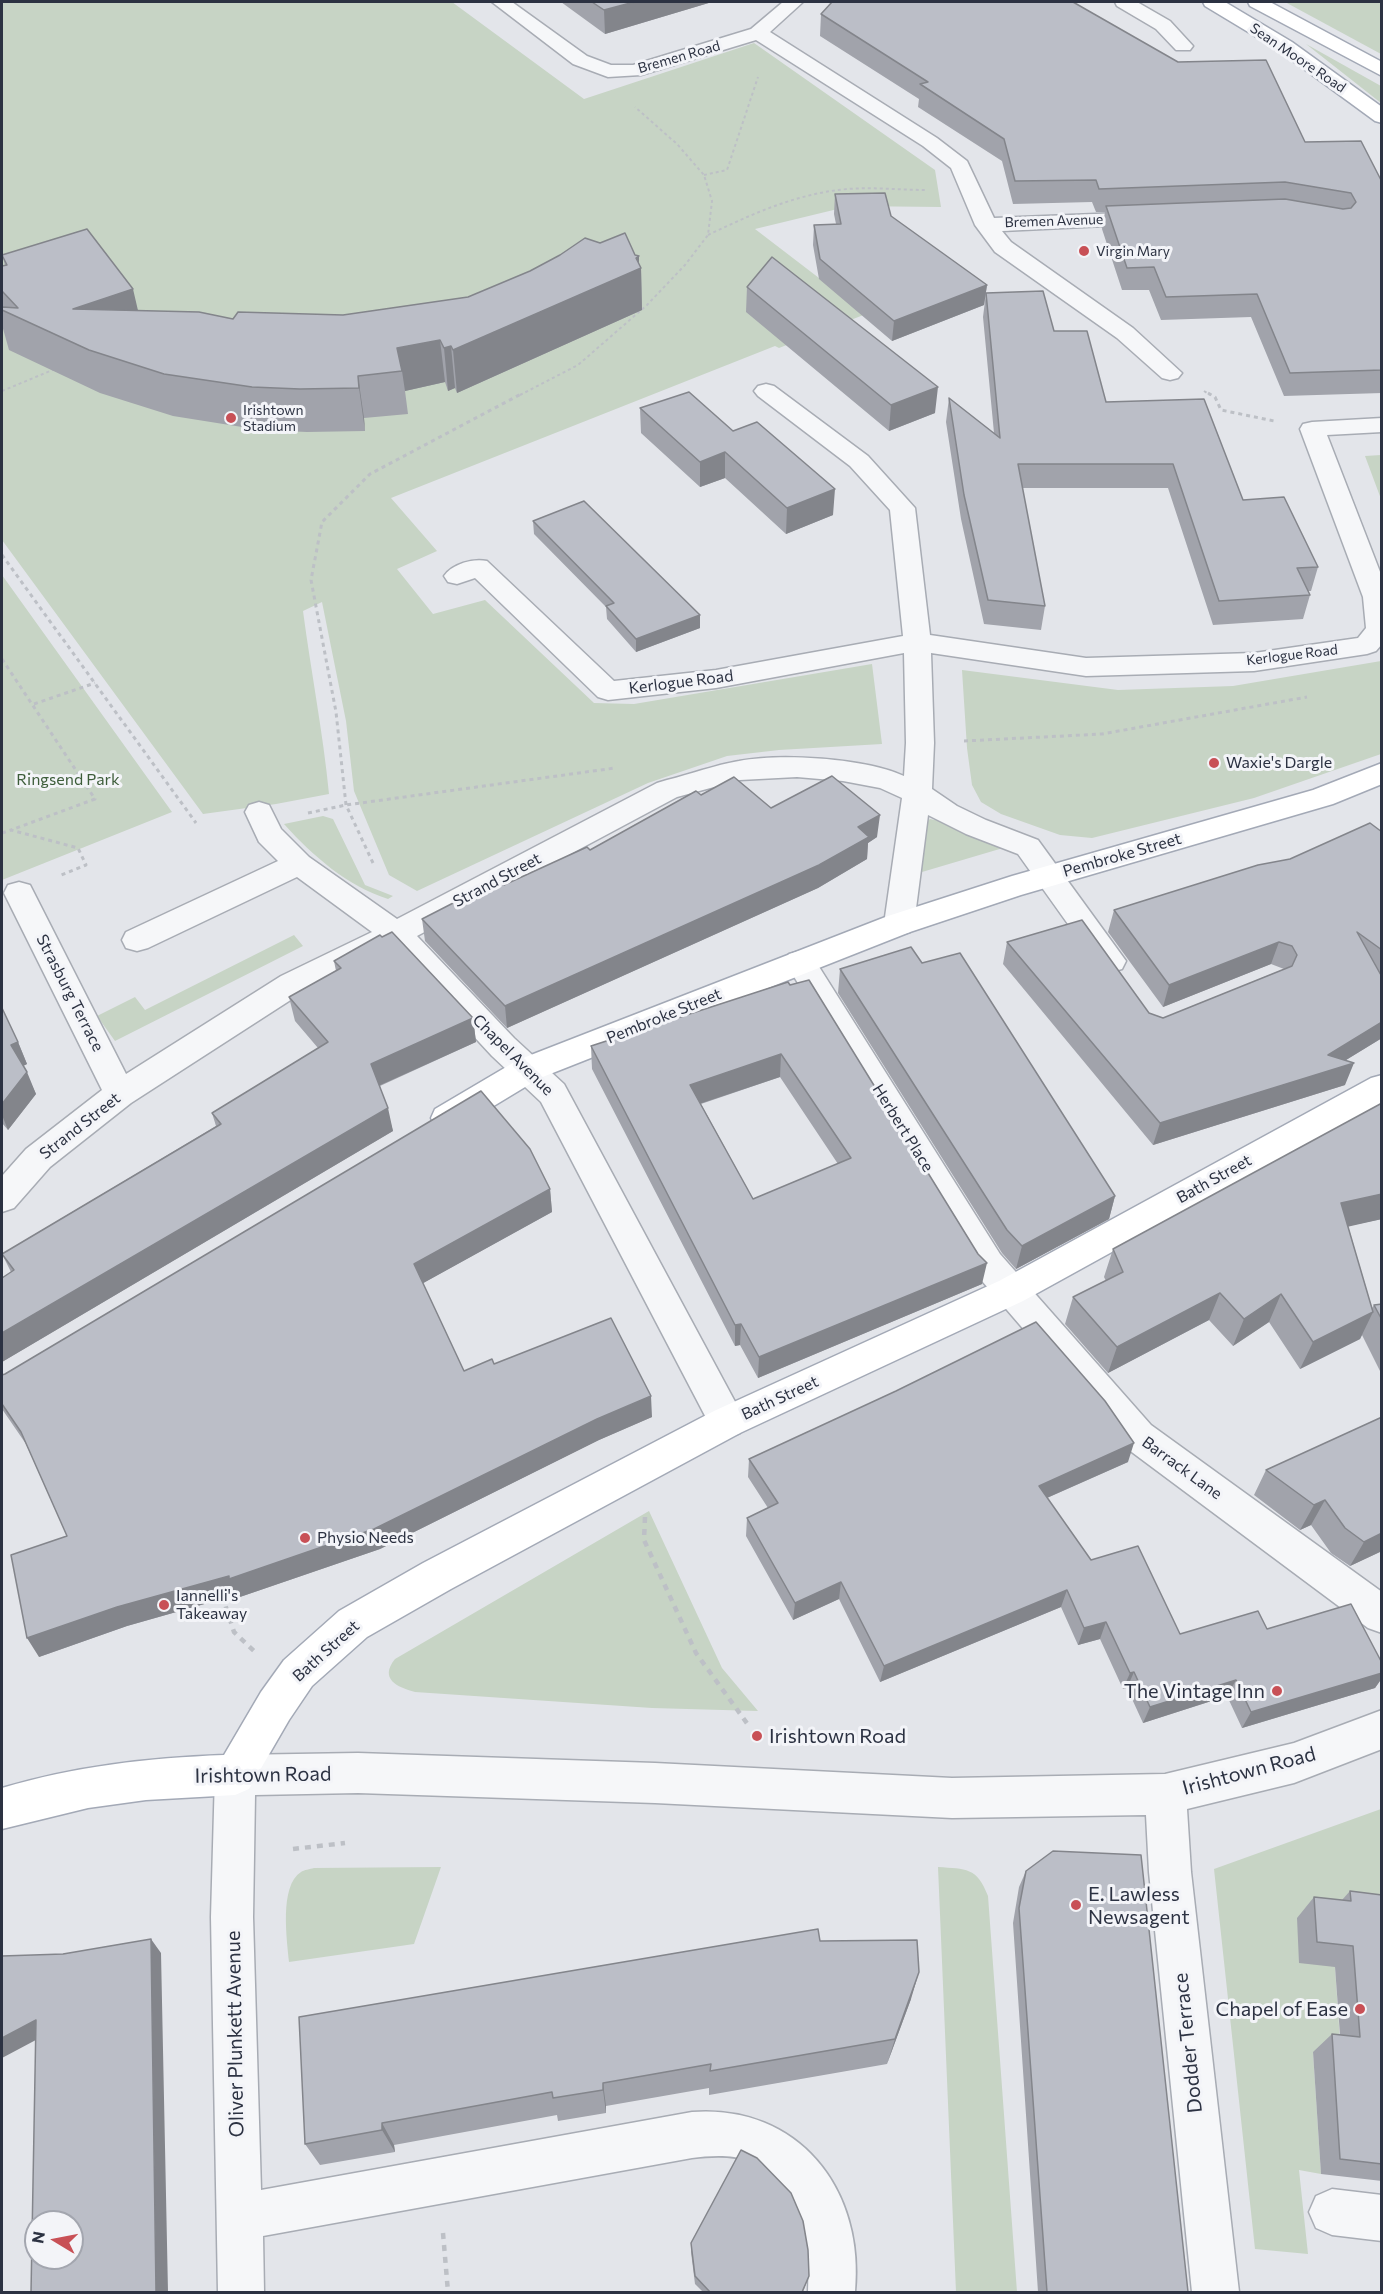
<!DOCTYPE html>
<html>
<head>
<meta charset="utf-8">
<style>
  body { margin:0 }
  #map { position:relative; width:1383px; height:2294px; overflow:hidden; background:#e3e5ea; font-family:Commissioner,sans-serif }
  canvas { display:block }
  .frame { position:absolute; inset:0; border:3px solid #2c3242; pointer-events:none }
  .north { position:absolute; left:24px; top:2210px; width:60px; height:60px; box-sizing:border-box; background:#f3f4f8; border:2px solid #a3a6af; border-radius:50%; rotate:280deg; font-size:16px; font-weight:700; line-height:24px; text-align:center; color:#2c3242 }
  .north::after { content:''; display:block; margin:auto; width:21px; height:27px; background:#c85056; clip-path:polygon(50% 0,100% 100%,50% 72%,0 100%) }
</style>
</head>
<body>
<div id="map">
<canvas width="1383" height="2294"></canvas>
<div class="frame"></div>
<div class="north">N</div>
</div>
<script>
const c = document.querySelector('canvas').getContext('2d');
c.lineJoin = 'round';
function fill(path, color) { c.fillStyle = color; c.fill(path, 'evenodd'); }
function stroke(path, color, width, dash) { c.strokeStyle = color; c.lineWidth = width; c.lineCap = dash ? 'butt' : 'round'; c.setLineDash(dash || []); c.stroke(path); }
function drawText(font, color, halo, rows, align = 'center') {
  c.font = font + ' Commissioner,sans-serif'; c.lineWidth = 6; c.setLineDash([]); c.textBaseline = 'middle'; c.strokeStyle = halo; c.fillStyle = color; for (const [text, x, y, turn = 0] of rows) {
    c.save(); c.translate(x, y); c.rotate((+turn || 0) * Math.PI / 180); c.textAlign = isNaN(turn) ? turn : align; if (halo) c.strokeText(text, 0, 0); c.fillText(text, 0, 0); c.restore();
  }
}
const green = new Path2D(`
  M2 2H452L584 99 754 43 935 170 941 207 850 206 755 229 866 314 779 348 775 346 391 498 437 551 397 569 433 614 485 600 594 703 634 704 872 664 882 744 779 750 727 756 648 783 417 891 389 875 354 791 346 721 322 602 303 611C311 672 323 732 329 794L276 804 203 814 2 540Z
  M1285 2H1381V54Z
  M1306 44 1381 86V103Z
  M1381 455H1382L1381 499 1365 456Z
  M2 575 172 812 2 880Z
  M1381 661V754L1254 798 1092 838 1060 835 1001 814 981 802 972 785 967 748 962 670 1118 690 1233 686Z
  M323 816 333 819 365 885 393 896 388 899C347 886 313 856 284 824Z
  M930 819 940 821 1003 848 922 872V825Z
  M294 935 303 946 115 1041 97 1016 135 997 145 1010Z
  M649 1511 722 1668 758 1711 652 1708 415 1692C397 1687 379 1679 395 1659Z
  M1381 1809V1919L1335 1967 1341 2055 1313 2052 1321 2174 1299 2170 1308 2254 1255 2249 1214 1869Z
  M441 1867 414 1944 289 1962C287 1940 279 1886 301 1872 304 1870 310 1869 314 1868Z
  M938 1867C966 1869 977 1867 988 1896L1017 2292H956Z`);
const pathFar2 = new Path2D(`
  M704 175 727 170 758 77
  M708 235C752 214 798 193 848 189 874 187 900 190 926 190
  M2 391 55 369
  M1204 391 1210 395
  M520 395 578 365 647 305 685 265 708 235 712 201 704 175 677 144 635 107`);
const pathFar1 = new Path2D(`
  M1208 393 1215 397 1221 410 1274 421
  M2 555 196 823
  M2 659 95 799 11 830
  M34 704 95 683
  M964 741 1102 734 1307 697
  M308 813 346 805 615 768
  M2 833 11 830 78 848 86 865 59 876
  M373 863 346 805 336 712 311 580 322 522 370 474 523 393`);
const path = new Path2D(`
  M645 1517 644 1540 696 1653 749 1726
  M222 1595 234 1632 255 1652
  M293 1849 345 1843
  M443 2233 448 2292`);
const minor = new Path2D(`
  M492 2H512L587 56 611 65H633L751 29 783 2H803L770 32 937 138 967 161 994 218 1147 212 1155 213 1158 218 1155 223 1147 224 1002 231 1011 242 1133 328 1182 373 1178 378 1170 380 1162 378 1117 338 995 252 975 225 951 168 923 146 756 40 641 75 608 77 573 64Z
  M1115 2H1137L1170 21 1193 46 1190 50H1176L1156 29 1117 6Z
  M766 384 774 386 868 456 915 508 930 635 1086 658 1254 653 1358 638 1366 628 1363 597 1300 429 1303 424 1312 422 1382 418V432L1327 435 1382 577V644L1376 651 1367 654 1254 671 1086 676 931 653 934 743 932 789 957 806 986 820 1038 840 1126 961 1122 969 1111 972 1100 969 1018 854 966 834 928 815 914 924 910 932 899 935 888 932 884 924 902 798 880 788 843 781 797 777 740 780 677 797 417 936 514 1038 564 1084 740 1411 745 1422 740 1433 727 1438 714 1433 541 1102 492 1056 392 948 303 992 131 1103 50 1167 14 1208 2 1212V1176L26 1149 102 1090 4 893 8 885 19 882 30 885 126 1074 281 976 372 932 297 877 148 948 137 951 126 948 122 940 126 932 278 861 259 842 245 812 249 805 259 802 269 805 281 829 309 857 397 919 657 783 667 780C691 774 715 765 739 761 781 753 864 758 904 776L906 743 904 653 716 688 608 700 598 697 475 578 457 584 448 582 444 576C452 564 473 558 487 561L614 681 716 670 903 636 890 510 850 466 758 396 754 391 758 386Z
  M800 951 811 954 1000 1254 1151 1425 1382 1592V1633L1368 1628 1125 1447 976 1274 785 962 789 954Z
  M1382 1710V1749L1294 1783 1187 1809 1191 1872 1239 2292H1192L1149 1872 1146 1815 952 1818 655 1803 358 1793 255 1795 253 1917 261 2190 692 2112C799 2104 865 2190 855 2292H808C810 2250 807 2212 774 2181 766 2174 758 2165 748 2161 732 2154 709 2156 692 2158L263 2236 264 2292H218L211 1917 215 1775 221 1761 235 1755 358 1753 655 1763 952 1778 1165 1774 1294 1743Z
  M1332 2189 1382 2195V2241L1332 2235 1316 2228 1309 2212 1316 2196Z`);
const major = new Path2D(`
  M1203 2H1225L1292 42 1382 107V123L1375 121 1278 50 1205 6Z
  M1248 2H1270L1382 62V76L1250 6Z
  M1382 763V784L1333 804 1021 895 910 932 540 1078 459 1127 447 1131 435 1127 431 1118 435 1109 518 1060 888 916 1012 876 1313 790Z
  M1382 1075V1103L1023 1301 740 1433 451 1589 367 1637 312 1686 289 1720 249 1789 235 1795 146 1800 88 1808 2 1829V1788C75 1766 148 1758 224 1755L261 1692 284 1660 339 1611 423 1563 714 1411 999 1281 1371 1078Z`);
const wall = new Path2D(`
  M561 2H712L605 34Z
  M821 14 1305 142 1382 182V393L1284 396 1251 317 1161 320 1149 290H1122L1102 229 1105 212H1096L1092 202 1013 204 1002 161 918 107 919 99 820 36Z
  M835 194 891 216 987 285 984 305 892 341 819 279 813 245 814 225 836 224 834 214Z
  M2 255 138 310 233 319 343 315 468 297 639 264 641 268 642 310 457 393 455 388 448 391 445 382 405 391 408 414 364 418 365 431 307 432 261 430 173 416 100 393 9 350 2 325V266L5 265Z
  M747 287 935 413 889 431 746 312Z
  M986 293 1054 331 1106 402 1243 500 1318 567 1311 591H1308L1310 595 1303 619 1213 625 1168 488H1022L1045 606 1041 630 984 624 961 519 946 422 949 398 994 433 983 317Z
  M640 408 733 431 833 515 786 534 725 478 700 487 641 433Z
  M533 521 700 615V628L636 652 607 619 606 607 534 534Z
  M701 795 771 808 877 837 868 843 867 859 818 888 507 1028 425 941 422 919 590 850Z
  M1382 832V1038L1346 1060 1345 1085 1153 1145 1003 964 1007 942 1149 1013 1163 1018 1284 969 1271 964 1163 1007 1108 932 1114 910Z
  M334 961 473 1018 476 1042 380 1086 393 1131 2 1362V1278L11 1272 2 1254 216 1126 212 1113 318 1048 295 1021 289 997 336 971Z
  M922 963 1115 1196 1109 1219 1016 1269 1002 1253 838 993 840 969Z
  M788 982 982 1284 758 1378 740 1345 735 1346 592 1069 591 1046ZM780 1077 838 1164 753 1199 701 1104Z
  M2 1008 18 1042 27 1064 23 1066 36 1094 8 1130 2 1123Z
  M1382 1103V1219L1348 1226 1372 1308 1374 1305 1382 1304V1375L1362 1335 1360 1339 1300 1369 1269 1322 1233 1346 1209 1320 1108 1373 1065 1324 1073 1297 1106 1281 1104 1277 1113 1249Z
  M550 1189 552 1212 423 1283 464 1371 494 1364 652 1417 599 1440 380 1549 237 1598 236 1595 127 1626 39 1657 67 1536 26 1444 2 1409V1375Z
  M1382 1417V1551L1350 1566 1331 1553 1311 1525 1300 1530 1254 1495 1266 1470Z
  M749 1459 1128 1462 1047 1498 1091 1560 1180 1634 1267 1629 1382 1663V1678L1375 1688 1242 1728 1227 1696 1143 1723 1127 1688 1123 1689 1100 1639 1078 1645 1061 1607 880 1682 839 1599 793 1620 746 1536 747 1518 768 1508 748 1477Z
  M1026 1871 1188 2292H1038L1013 1923 1019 1887Z
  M1350 1891 1382 1895V2181L1321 2174 1313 2052 1332 2034 1340 2035 1335 1967 1299 1963 1297 1918 1314 1897 1342 1900Z
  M820 1941 911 1999 887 2064 709 2095V2088L606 2106V2113L558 2121 557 2115 394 2145 395 2152 320 2165 305 2144Z
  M691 2243 809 2276 803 2292H703L695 2284 691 2252Z`);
const shadedWall = new Path2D(`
  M634 2H712L605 34 604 10Z
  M639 256V269L641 268 642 310 457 393 453 350Z
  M987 285 984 305 892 341 894 321Z
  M133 289 143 332 73 309Z
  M440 340 445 382 405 391 402 371 397 348Z
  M451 346 455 388 448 391 444 348Z
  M358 376 364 418 365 431 359 388Z
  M938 387 935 413 889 431 891 405Z
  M725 452V478L700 487V462Z
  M835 489 833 515 786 534 787 508Z
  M700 615V628L636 652V639Z
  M880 815 877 837 868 843 867 859 818 888 507 1028 505 1006 858 827Z
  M1279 942 1271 964 1163 1007 1169 985Z
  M473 1018 476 1042 376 1087 371 1064Z
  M1382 1022V1038L1328 1071 1354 1063 1345 1085 1153 1145 1160 1123 1328 1055Z
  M18 1042 27 1064 21 1067 11 1045Z
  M781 1054 780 1077 690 1107V1085Z
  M27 1072 36 1094 8 1130 2 1115V1104Z
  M388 1108 393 1131 2 1362V1333Z
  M550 1189 552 1212 418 1286 414 1264Z
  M1382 1194V1219L1329 1231 1341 1203Z
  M1115 1196 1109 1219 1016 1269 1022 1246Z
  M987 1263 982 1284 758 1378 759 1357Z
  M1220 1293 1209 1320 1108 1373 1117 1347Z
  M1281 1294 1269 1322 1233 1346 1244 1319Z
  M1373 1312 1360 1339 1300 1369 1313 1342Z
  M741 1324 740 1345 735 1346V1325Z
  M651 1396 652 1417 599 1440 380 1549 237 1598 236 1595 127 1626 39 1657 27 1638 117 1607 597 1419Z
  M1134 1443 1128 1462 1033 1504 1039 1486Z
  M1325 1500 1311 1525 1300 1530 1314 1505Z
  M1382 1533V1551L1350 1566 1364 1542Z
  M841 1582 839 1599 793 1620 795 1603Z
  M1067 1590 1061 1607 880 1682 884 1666Z
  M1106 1622 1100 1639 1078 1645 1084 1628Z
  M1134 1672 1127 1688 1123 1689 1130 1673Z
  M1382 1673V1678L1375 1688 1242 1728 1251 1712Z
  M1236 1680 1227 1696 1143 1723 1150 1707Z
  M151 1939 161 1953 168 2292H156Z
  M919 1972 911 1999 887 2064 895 2039Z
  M36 2020 49 2033 2 2058V2038Z
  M603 2083 606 2106V2113L603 2090Z
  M382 2123 394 2145 395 2152 382 2130Z`);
const building = new Path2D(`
  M592 2H634L604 10Z
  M832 2H1073L1178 62 1266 60 1305 142 1361 141 1382 182V370L1290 373 1257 294 1166 297 1154 267 1127 268 1106 206 1285 199 1343 209 1351 208 1356 202 1351 193 1285 182 1099 189 1096 180 1015 181 1004 139 920 84 928 82 821 14Z
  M885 193 891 216 987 285 894 321 820 259 814 225 841 224 835 194Z
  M87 229 133 289 73 309 199 312 233 319 238 312 343 315 468 297 530 271 560 255 585 238 600 243 625 233 635 255 639 256 636 258 641 268 453 350 451 346 444 348 440 340 397 348 402 371 358 376 359 388 300 389 252 387 164 374 89 350 2 310V307L18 308 2 291V266L7 265 2 255Z
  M772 257 938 387 891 405 747 287Z
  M1043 291 1054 331H1087L1106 402 1204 399 1243 500 1284 497 1318 567 1297 568 1310 595 1219 601 1173 464H1018L1045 606 988 600 964 495 949 398 1000 438 986 293Z
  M689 392 733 431 757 422 835 489 787 508 725 452 700 462 640 408Z
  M584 501 700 615 636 639 606 606 614 603 533 521Z
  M832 776 880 815 858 827 869 837 819 865 505 1006 422 919 498 880 504 885 587 847 590 850 696 791 701 795 734 777 771 808Z
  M1370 823 1382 832V950L1357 932 1382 977V1022L1328 1055 1354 1063 1160 1123 1007 942 1082 920 1149 1013 1163 1018 1292 966 1297 955 1292 946 1279 942 1169 985 1114 910 1258 865 1290 859Z
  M392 932 473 1018 371 1064 388 1108 2 1333V1278L14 1270 2 1254 221 1124 212 1113 328 1042 289 997 341 968 334 961 380 935 382 937Z
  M911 947 922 963 960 953 1115 1196 1022 1246 1007 1230 840 969Z
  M809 980 978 1254 987 1263 759 1357 741 1324 735 1325 591 1046 788 982 790 985ZM781 1054 851 1158 753 1199 690 1085Z
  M2 1008 18 1042 11 1045 27 1072 2 1104Z
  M481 1091 530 1149 550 1189 414 1264 464 1371 492 1359 494 1364 611 1318 651 1396 597 1419 374 1529 229 1579V1576L117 1607 27 1638 11 1555 67 1536 21 1432 2 1404V1375L5 1374Z
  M1382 1103V1194L1341 1203 1373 1312 1313 1342 1281 1294 1244 1319 1220 1293 1117 1347 1073 1297 1123 1272 1113 1249Z
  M1382 1304V1320L1374 1305Z
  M1036 1322 1105 1401 1134 1443 1039 1486 1091 1560 1138 1546 1180 1634 1258 1611 1267 1629 1351 1604 1382 1663V1673L1251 1712 1236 1680 1150 1707 1134 1672 1130 1673 1106 1622 1084 1628 1067 1590 884 1666 841 1582 795 1603 747 1518 778 1503 749 1459 896 1391Z
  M1382 1417V1533L1364 1542 1345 1528 1325 1500 1314 1505 1266 1470Z
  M1053 1851 1141 1855 1188 2292H1047L1019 1908 1026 1871Z
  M1350 1891 1382 1895V2164L1340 2159 1332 2034 1360 2037 1353 1946 1317 1942 1314 1897 1351 1901Z
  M818 1929 820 1941 917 1940 919 1972 895 2039 710 2071 711 2064 603 2083V2090L553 2098 552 2092 382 2123V2130L305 2144 299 2017Z
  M151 1939 156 2292H31L36 2020 2 2038V1956L63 1954ZM36 2222H72V2258H36Z
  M741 2150 757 2158 791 2193 803 2221 808 2250 809 2276 802 2292H710L695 2276 691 2243Z`);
const markers = [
  [1084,251,6,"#c85056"],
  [231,418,6,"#c85056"],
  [1214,763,6,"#c85056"],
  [305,1538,6,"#c85056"],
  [164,1605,6,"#c85056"],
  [1277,1691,6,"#c85056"],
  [757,1736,6,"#c85056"],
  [1076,1905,6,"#c85056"],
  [1360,2009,6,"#c85056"]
];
const farStreetnames = [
  ["Bremen Road",679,57,-16],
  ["Sean Moore Road",1298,58,34],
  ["Bremen Avenue",1054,221,-2],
  ["Kerlogue Road",1292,655,-7]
];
const farPoinames = [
  ["Virgin Mary",1096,251],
  ["Irishtown",243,410],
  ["Stadium",243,426]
];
const streetNames = [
  ["Kerlogue Road",681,682,-7],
  ["Pembroke Street",1122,855,-16],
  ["Strand Street",497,880,-28],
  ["Strasburg Terrace",70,993,63],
  ["Pembroke Street",664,1016,-22],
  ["Chapel Avenue",513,1055,45],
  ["Strand Street",80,1126,-38],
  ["Herbert Place",903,1128,58],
  ["Bath Street",1214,1179,-29],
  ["Bath Street",780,1398,-25],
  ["Barrack Lane",1182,1468,36],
  ["Bath Street",326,1651,-42]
];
const poiNames = [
  ["Waxie's Dargle",1226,763],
  ["Physio Needs",317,1538],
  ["Iannelli's",176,1596],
  ["Takeaway",176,1614]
];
const parkNames = [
  ["Ringsend Park",68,780]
];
const nearPoinames = [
  ["The Vintage Inn",1265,1691],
  ["Irishtown Road",769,1736,"left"],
  ["E. Lawless",1088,1894,"left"],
  ["Newsagent",1088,1917,"left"],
  ["Chapel of Ease",1348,2009]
];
const nearStreetnames = [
  ["Irishtown Road",1249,1771,-15],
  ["Irishtown Road",263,1775,-1],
  ["Oliver Plunkett Avenue",235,2034,-91],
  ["Dodder Terrace",1188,2043,-96]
];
fill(green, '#c7d4c5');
stroke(minor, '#a8acb4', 3);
stroke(major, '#a3a9b6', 3);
stroke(pathFar2, '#bdc0c6', 2, [3, 3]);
stroke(pathFar1, '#bdc0c6', 3, [4, 4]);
stroke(path, '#bdc0c6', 4.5, [6, 6]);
fill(minor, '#f6f7f9');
fill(major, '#fff');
fill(wall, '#a1a3ab');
fill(shadedWall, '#83858b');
fill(building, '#bbbec7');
stroke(building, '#83858b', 1.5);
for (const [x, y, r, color] of markers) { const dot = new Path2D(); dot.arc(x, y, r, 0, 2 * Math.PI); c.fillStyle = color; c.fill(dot); stroke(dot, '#f3f4f8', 2); }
drawText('14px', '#2c3242', '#f3f4f8', farStreetnames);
drawText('14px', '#2c3242', '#f3f4f8', farPoinames, 'left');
drawText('16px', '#2c3242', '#f3f4f8', streetNames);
drawText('16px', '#2c3242', '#f3f4f8', poiNames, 'left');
drawText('16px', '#3d5d3a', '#f3f4f8', parkNames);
drawText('20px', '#2c3242', '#f3f4f8', nearPoinames, 'right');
drawText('20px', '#2c3242', '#f3f4f8', nearStreetnames);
</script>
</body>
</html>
